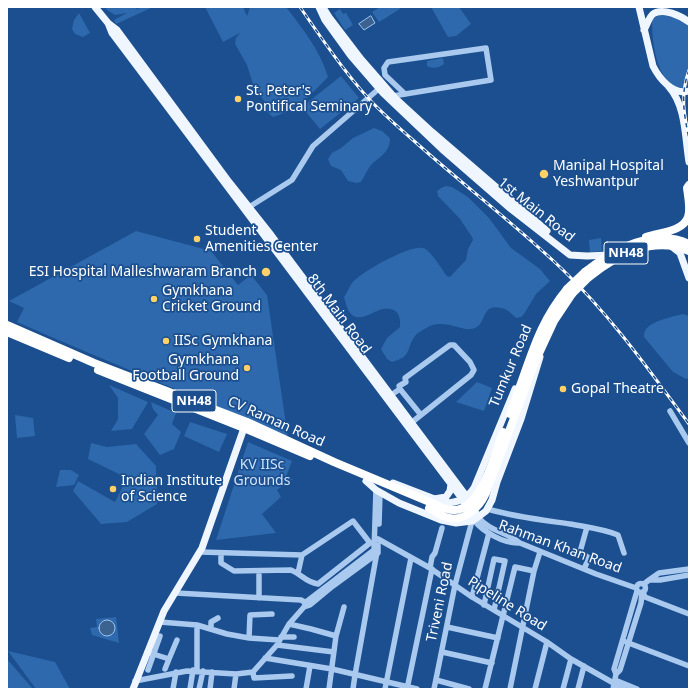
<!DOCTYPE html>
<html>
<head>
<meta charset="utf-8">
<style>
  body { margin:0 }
  #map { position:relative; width:696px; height:696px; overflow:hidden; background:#1b4f8f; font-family:"Noto Sans",sans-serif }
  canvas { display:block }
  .frame { position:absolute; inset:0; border:8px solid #fff; pointer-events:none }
</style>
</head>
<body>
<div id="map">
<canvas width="696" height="696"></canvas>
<div class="frame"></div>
</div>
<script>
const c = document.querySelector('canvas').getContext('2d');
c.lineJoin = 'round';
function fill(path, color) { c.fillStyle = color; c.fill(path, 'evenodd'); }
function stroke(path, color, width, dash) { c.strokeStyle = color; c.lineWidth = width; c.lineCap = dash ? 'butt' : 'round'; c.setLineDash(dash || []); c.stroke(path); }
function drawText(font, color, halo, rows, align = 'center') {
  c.font = font + ' "Noto Sans",sans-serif'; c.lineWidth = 3.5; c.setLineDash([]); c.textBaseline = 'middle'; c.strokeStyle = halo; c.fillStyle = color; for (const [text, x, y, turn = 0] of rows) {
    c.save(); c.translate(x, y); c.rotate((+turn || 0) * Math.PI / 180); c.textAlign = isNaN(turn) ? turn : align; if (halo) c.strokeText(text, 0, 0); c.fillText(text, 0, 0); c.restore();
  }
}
const green = new Path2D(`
  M105 7H138L135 10 142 7H153L116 24 114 20 127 13 115 15 107 10Z
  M205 7H243L247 16 250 7H286C303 29 320 50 328 77 313 93 294 111 273 117L267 112 264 101 253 84 247 65 235 44 236 38 240 33 223 42Z
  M380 7H399L400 9 379 22 372 12Z
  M431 7H459L471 24 456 36 448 37Z
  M340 9 343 14 346 13 353 25 345 30 334 13Z
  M79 13 90 33 83 37 75 34 72 29 74 20Z
  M660 15 674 17 689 25V84C685 88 680 90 675 87 655 75 652 40 652 19Z
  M443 58 444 64C439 68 433 69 427 66V61Z
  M341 76 359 98 320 129 302 107Z
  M374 128 382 131 390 138C390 153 380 156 371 165 367 170 364 177 361 182L356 183 348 181 341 170 331 166 328 159 332 153 341 148 353 138Z
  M446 186 452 187 468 197 489 218 511 248 540 269 550 281 536 294 524 314 521 317 516 318C511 313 507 309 501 308 481 303 487 323 475 328 463 333 447 319 430 326 426 328 417 333 415 336 405 350 413 356 392 362L387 359 381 349 387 338 400 327C401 315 397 307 383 309 373 311 360 323 351 314 347 310 346 303 344 297 347 293 349 287 352 283 361 272 409 245 423 248 431 250 442 270 447 276L450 277 466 260 468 249 473 240 472 237 460 219 438 196 437 191 441 188Z
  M136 231 211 251 238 285 251 275 267 295 288 438C199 397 107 362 17 322L24 308 9 301Z
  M601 238 602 251 590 252 589 240Z
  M683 314 689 316V378L686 379 673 372 644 337C644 334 644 331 647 328 653 321 674 316 683 314Z
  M477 382 492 388 484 411 456 402Z
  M109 385 148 402 132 429 111 431 118 419V398Z
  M151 402 176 413 172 424 181 432 174 449 160 455 144 434 158 415 153 409Z
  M15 415 33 418 35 436 17 438Z
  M190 422 227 434 219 452 184 436Z
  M248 442 292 461 286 477 293 479 277 490 281 497 262 514 276 533 216 540Z
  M91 443 107 447 136 444 156 466 157 504 127 522 101 524 73 491 78 481 115 502 127 478 88 459Z
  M60 470H71L79 475 74 485 56 487Z
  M116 617 119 643 92 635 90 628 97 627 96 619Z
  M8 651 55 662 70 689H36Z
  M7 659 33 689H7Z`);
const water = new Path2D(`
  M371 16 375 23 364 30 359 24Z
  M99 628a8 8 0 1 1 16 0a8 8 0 1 1-16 0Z`);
const minor = new Path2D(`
  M393 96 399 95 491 80 486 48 388 62 384 68 385 75 405 94
  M246 209 292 180 313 146 382 86
  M400 389 421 415
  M391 395 400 389 399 386 406 382 405 378 450 345H454L470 362 474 370 471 375 411 423
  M670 411 689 443
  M488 509C514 517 542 520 570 524 586 527 603 529 618 535L624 553
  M478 517C489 531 507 532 520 543
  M474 520C483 532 504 544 520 543L596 574 636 588
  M379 524 380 493
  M378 539 430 568 472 597 547 642 571 659 624 689
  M200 552 302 555 353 521 370 543 318 584C305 582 303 575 291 570L234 571 221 563V553
  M430 568 432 557 435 553 442 528
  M584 569 589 558 580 552 587 527
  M298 573 302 555
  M259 575V598
  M649 580 659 573 689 569
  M636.5 588a4.5 4.5 0 1 1 9 0a4.5 4.5 0 1 1-9 0Z
  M644 584 649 580H660L689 575
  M643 592 645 597 689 614
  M176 593 301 600 308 604
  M472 597 489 533
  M484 605 494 559 505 561 494 610
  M304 607 310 605 333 586 378 553V545
  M160 622 197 625V671
  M289 624 311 629 336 636
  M197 625 227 634 249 638 279 640
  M447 627 498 638
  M211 629V622L218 618
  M281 637H294
  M249 638 250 615 272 614
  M626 642 689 666
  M277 645 334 652
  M147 652 169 659 177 640
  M442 652 492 663
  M265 658 332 669 417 689
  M165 669 169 659
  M148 670 160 636
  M253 672 254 678 292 676
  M616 674 614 669 637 591
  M436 680 469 689
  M615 680 637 689
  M135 681 187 671 236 674 253 672 277 645 289 624 304 607 306 602 374 550 376 490
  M173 689 176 672
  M190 689 193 670
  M199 689 203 671
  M210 689 212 672
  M234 689 236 674
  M306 689 310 666
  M329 689 336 636 344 607
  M353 689 355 675 377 552
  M385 689 411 558
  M407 689 432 569
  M434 689 455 585 472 521
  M485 689 515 567 534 571
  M510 689 534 571 540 552
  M535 689 547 642
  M563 689 571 659
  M578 689 584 666
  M613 689 616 674 620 670 641 603 642 592`);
const major = new Path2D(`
  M95 7 108 23 117 30 229 182 271 235 467 497 478 517
  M319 7 325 20 351 56 383 93 442 149 511 209 570 255 587 256 609 255
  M639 7 653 66C659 78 673 96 689 91
  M324 9 329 17 361 59 395 98 432 132 547 231
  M108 23 112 33 463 500 474 520
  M644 30C647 25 649 17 653 14 663 7 681 16 689 22
  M669 87C686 106 685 138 689 162
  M671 246 680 253 689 278
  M366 481 376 490 399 503 441 520 456 523 472 521 478 517 486 511 492 500 497 482 521 419 540 357
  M393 483 445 503C457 503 467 499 474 488L515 389
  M434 499 446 497 450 491 451 484
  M133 689 164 611 202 548 244 428`);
const highway = new Path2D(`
  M646 237C659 232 683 232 688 217 691 209 688 196 687 188L689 185
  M585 272C613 250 653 227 689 244
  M589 277C617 255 653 235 689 251
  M7 325 94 363 247 422 334 462 432 503
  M7 332 69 358
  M535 362 554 321 572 294
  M98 370 244 428 310 456
  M517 394C532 354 539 323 567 289`);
const rail = new Path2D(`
  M300 7C322 39 343 70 369 99 383 114 398 127 413 140 462 184 515 224 562 269 611 316 649 370 689 424
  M689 70C680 95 684 114 689 139`);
const highwayBridge = new Path2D(`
  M567 289 585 272
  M572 294 589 277
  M510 414 517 394
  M432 503C439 506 447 511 455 510 481 509 495 454 503 432
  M429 508C433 510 438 514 443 516 462 525 479 508 486 493L535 362`);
const markers = [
  [238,99,4,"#ffd166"],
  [544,174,5,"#ffd166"],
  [197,239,4,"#ffd166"],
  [266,272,5,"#ffd166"],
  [154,299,4,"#ffd166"],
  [166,341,4,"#ffd166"],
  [247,368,4,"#ffd166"],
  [563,389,4,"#ffd166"],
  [113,489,4,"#ffd166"]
];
const shields = [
  [626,253,44],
  [194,401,44]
];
const shieldNames = [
  ["NH48",626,253],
  ["NH48",194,401]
];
const poiNames = [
  ["St. Peter's",246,91],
  ["Pontifical Seminary",246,107],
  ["Manipal Hospital",553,166],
  ["Yeshwantpur",553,182],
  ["Student",205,231],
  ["Amenities Center",205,247],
  ["ESI Hospital Malleshwaram Branch",257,272,"right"],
  ["Gymkhana",162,291],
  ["Cricket Ground",162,307],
  ["IISc Gymkhana",174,341],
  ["Gymkhana",239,360,"right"],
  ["Football Ground",239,376,"right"],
  ["Gopal Theatre",571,389],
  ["Indian Institute",121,481],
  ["of Science",121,497]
];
const streetNames = [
  ["1st Main Road",536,210,39],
  ["8th Main Road",339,314,53],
  ["Tumkur Road",511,366,-67],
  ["CV Raman Road",276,422,24],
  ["Rahman Khan Road",560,547,20],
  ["Triveni Road",440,602,-78],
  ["Pipeline Road",507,604,32]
];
const parkNames = [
  ["KV IISc",262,465],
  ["Grounds",262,481]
];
fill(green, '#2e69ad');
fill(water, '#3c6290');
stroke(water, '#9cc4f0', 1);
stroke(minor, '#a9c9ee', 5.5);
stroke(major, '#f0f6ff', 7);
stroke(highway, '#fff', 8);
stroke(rail, '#fff', 3);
stroke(rail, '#1b4f8f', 1.5, [4.5]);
stroke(highwayBridge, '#fff', 8);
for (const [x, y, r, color] of markers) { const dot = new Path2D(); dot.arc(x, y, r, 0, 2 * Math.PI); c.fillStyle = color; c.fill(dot); stroke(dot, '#1b4f8f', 1.5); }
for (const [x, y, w] of shields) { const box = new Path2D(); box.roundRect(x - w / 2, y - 11, w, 22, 3); c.fillStyle = '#1b4f8f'; c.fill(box); stroke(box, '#fff', 1); }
drawText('bold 13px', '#fff', null, shieldNames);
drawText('14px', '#fff', '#1b4f8f', poiNames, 'left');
drawText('14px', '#fff', '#1b4f8f', streetNames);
drawText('14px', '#cfe3fa', '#1b4f8f', parkNames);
</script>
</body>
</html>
